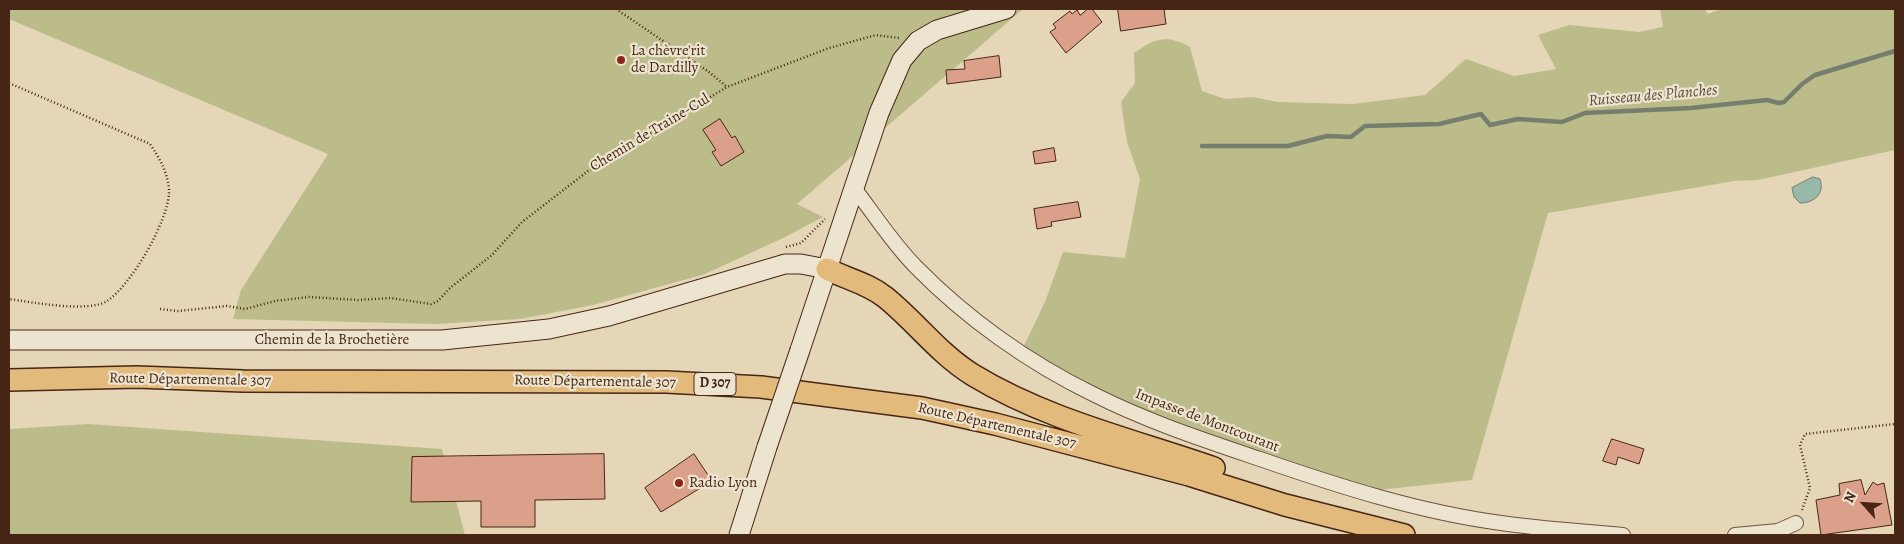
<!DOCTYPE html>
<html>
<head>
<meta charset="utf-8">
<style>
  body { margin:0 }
  #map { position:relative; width:1904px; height:544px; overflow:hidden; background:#e4d6b7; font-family:Alegreya,serif }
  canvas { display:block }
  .frame { position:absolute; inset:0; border:10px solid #472615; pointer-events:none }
  .north { position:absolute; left:1839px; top:479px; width:50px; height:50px; -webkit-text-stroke:4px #ede4d0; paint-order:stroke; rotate:296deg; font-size:14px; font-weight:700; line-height:20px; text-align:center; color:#472615 }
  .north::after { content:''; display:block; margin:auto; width:18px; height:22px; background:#472615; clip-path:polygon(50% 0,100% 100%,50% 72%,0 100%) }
</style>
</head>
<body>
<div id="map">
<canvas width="1904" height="544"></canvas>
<div class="frame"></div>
<div class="north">N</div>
</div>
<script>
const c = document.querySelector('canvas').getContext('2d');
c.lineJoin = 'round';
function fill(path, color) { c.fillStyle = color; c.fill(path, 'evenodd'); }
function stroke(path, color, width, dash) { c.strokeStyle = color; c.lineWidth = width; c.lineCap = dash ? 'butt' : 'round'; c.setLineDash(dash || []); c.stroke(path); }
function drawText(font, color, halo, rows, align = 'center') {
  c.font = font + ' Alegreya,serif'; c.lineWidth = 4.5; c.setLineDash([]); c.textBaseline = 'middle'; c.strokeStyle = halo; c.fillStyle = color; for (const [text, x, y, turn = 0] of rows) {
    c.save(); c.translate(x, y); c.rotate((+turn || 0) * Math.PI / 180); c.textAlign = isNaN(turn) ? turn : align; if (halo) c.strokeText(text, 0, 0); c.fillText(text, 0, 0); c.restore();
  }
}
const green = new Path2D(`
  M9 9H1023L797 204 823 217 783 238 705 274 593 305 520 319 435 324 233 319 241 290 328 154 9 19Z
  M1660 9H1705L1708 14 1721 9H1895V150L1758 180 1734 181 1548 213 1472 480 1359 492 1199 438 1021 352 1045 302 1063 252 1125 258 1140 179 1127 142 1121 102 1135 83 1134 53C1155 38 1167 34 1190 47L1202 91 1225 99 1253 97 1277 102 1353 104 1425 95 1466 59 1514 76 1556 69 1538 35 1569 25 1639 32 1663 27Z
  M88 424 442 449 465 535H9V429Z`);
const water = new Path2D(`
  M1813 177 1820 179C1825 194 1814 203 1800 203L1794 197 1792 188Z`);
const stream = new Path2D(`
  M1202 146H1288L1327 136 1351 137 1365 126 1439 124 1481 114 1490 125 1518 119 1562 122 1585 113 1691 108 1767 100 1779 103 1784 102 1802 84 1815 75 1895 51`);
const building = new Path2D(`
  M1088 9H1092L1102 22 1066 53 1050 32 1056 28 1053 24 1070 11 1072 14 1077 10 1080 15Z
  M1118 9H1164L1166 24 1121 31Z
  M999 56 1001 77 947 84 946 70 965 69 964 61Z
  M720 119 732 138 735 136 744 152 721 166 712 152 716 150 703 130Z
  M1054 148 1056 161 1035 164 1033 152Z
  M1078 202 1081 217 1051 222 1052 226 1037 229 1034 209Z
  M1612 439 1644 449 1639 464 1618 457 1616 465 1603 461Z
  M604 454 605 499 535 500V527H481V501L411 502 412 457Z
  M694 454 712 481 661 512 645 488Z
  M1861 480 1865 495 1873 482 1877 485 1884 483 1892 525 1821 535 1816 500 1840 495 1839 484Z`);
const path = new Path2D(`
  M616 9 709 72 727 87
  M9 83 150 144C160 159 167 171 169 189 171 217 131 286 107 301 89 313 30 302 9 299
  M786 247 801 243 825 219
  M160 309 178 311 227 306 245 309 275 301 309 297 358 300 390 298 431 304 438 301 450 288 492 255 522 222 588 171 727 87 829 48 876 35 899 38
  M1802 510 1810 488 1800 445 1805 434 1895 424`);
const street = new Path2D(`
  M854 188C874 214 893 244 916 267 966 318 1029 363 1093 394 1146 421 1204 440 1260 459 1338 486 1419 512 1501 523 1541 529 1582 531 1623 535
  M1735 535 1778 531 1796 523`);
const secondary = new Path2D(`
  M9 340H442L549 329 609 316 785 264H801L827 269
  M800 350 879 113 902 60 918 41 937 30 1006 9
  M739 535 767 447`);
const primary = new Path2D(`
  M827 269C847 279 867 283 885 297 916 322 939 354 973 375 1047 420 1134 440 1214 468
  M9 380 137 377 243 381 666 382 761 387 922 408 995 424 1189 475 1285 505 1404 535`);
const secondaryBridge = new Path2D(`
  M767 447 800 350`);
const markers = [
  [621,60,5,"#8f2418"],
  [679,483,5,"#8f2418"]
];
const shields = [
  [715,384,42]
];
const shieldNames = [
  ["D 307",715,384]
];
const poiNames = [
  ["La chèvre'rit",631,51],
  ["de Dardilly",631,68],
  ["Radio Lyon",689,483]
];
const streetNames = [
  ["Chemin de Traine-Cul",650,133,-31],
  ["Chemin de la Brochetière",332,340],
  ["Route Départementale 307",190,380,1],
  ["Route Départementale 307",595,382,1],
  ["Impasse de Montcourant",1207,421,21],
  ["Route Départementale 307",997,426,13]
];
const waterNames = [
  ["Ruisseau des Planches",1653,96,-5]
];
fill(green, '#bbbc8a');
fill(water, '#96b9aa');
stroke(water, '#767e6e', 1);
stroke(stream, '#767e6e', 4.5);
fill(building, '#daa08a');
stroke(building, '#472615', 1);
stroke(street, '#6e523e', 16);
stroke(secondary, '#472615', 21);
stroke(primary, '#472615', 24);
stroke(path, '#472615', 2.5, [1, 2.5]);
stroke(street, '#ede4d0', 14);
stroke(secondary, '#ede4d0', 19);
stroke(primary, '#e2bb7c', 21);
stroke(secondaryBridge, '#472615', 21, []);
stroke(secondaryBridge, '#ede4d0', 19);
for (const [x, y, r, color] of markers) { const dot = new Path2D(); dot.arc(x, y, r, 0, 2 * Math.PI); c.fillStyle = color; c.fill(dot); stroke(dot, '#ede4d0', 2); }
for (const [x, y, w] of shields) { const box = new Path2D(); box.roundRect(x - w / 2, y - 11.5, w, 23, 4); c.fillStyle = '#ede4d0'; c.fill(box); stroke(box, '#472615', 1); }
drawText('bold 14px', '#472615', null, shieldNames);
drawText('15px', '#472615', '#ede4d0', poiNames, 'left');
drawText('15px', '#472615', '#ede4d0', streetNames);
drawText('italic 16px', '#5b4b3a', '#ede4d0', waterNames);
</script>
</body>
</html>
